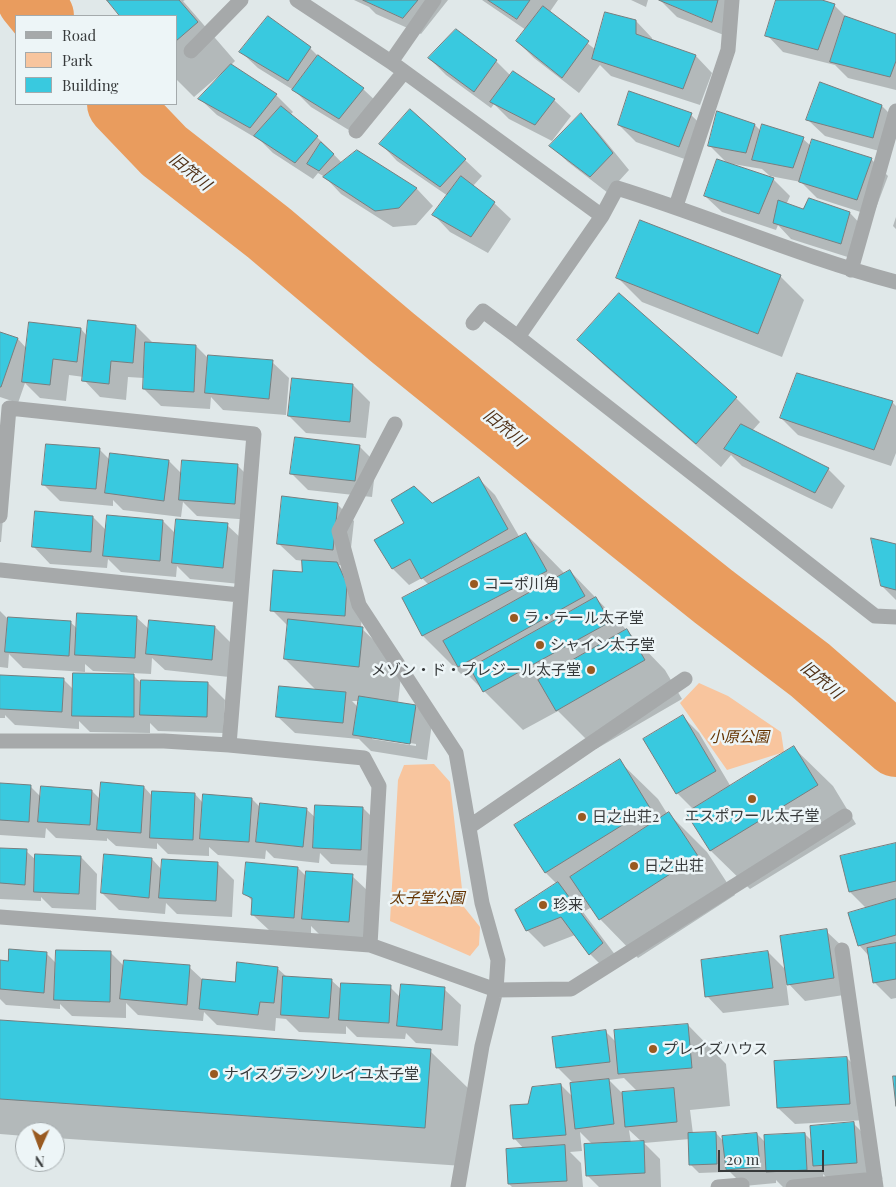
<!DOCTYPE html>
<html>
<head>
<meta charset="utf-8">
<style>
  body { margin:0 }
  #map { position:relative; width:896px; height:1187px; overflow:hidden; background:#e0e8e9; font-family:"Playfair Display",serif }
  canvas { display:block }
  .legend { position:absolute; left:15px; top:15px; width:162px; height:90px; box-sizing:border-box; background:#edf5f7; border:1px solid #a4aaac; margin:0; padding:6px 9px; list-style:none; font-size:15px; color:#373a3b }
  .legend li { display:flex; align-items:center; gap:10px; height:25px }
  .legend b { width:25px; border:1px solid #a4aaac }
  .north { position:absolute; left:15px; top:1122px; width:50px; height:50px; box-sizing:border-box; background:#edf5f7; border:1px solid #a4aaac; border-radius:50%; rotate:182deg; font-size:14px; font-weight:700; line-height:20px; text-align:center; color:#373a3b }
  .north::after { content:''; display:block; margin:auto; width:18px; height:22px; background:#995a21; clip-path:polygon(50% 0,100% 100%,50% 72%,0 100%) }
  .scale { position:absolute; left:718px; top:1150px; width:106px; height:22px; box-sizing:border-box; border:2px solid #373a3b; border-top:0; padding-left:6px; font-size:15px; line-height:18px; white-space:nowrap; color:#373a3b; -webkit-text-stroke:4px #edf5f7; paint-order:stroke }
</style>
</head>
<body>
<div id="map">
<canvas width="896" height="1187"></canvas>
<ul class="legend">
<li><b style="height:6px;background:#a6a9aa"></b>Road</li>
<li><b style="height:14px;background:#f8c59e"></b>Park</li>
<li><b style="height:14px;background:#39c9df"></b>Building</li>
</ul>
<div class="north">N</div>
<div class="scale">20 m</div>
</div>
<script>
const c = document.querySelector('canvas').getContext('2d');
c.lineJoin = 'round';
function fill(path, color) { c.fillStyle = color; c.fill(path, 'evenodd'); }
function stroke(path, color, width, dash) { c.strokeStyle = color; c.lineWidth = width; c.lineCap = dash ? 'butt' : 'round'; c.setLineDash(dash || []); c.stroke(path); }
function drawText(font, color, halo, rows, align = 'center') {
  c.font = font + ' "Playfair Display","Noto Sans JP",serif'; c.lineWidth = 5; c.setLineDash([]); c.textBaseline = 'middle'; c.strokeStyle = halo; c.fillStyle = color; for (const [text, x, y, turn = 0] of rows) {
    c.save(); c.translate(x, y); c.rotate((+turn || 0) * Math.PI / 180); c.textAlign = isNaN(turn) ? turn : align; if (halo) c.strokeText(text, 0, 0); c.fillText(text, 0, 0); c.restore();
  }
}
const green = new Path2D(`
  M699 683 728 696 781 732 784 752 727 770 680 703Z
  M434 764 450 782 464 907 480 927 479 945 470 956 390 921 398 780 404 765Z`);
const shadow = new Path2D(`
  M106 0H185L183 1 235 61 231 65 276 95 293 112 290 115 317 137 342 163 357 152 417 189 433 206 416 225 393 227 341 194 325 177 318 173 313 179 273 153 261 141 217 115 200 99 225 73 223 72 194 97 176 79V16H121Z
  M354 0H448L421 34 376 14 369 7Z
  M482 0H558L549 13 596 50 636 21 652 38V41L696 56 712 73 700 105 611 76 600 65 579 93 534 58 517 41 526 30Z
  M631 0H648L646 7Z
  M660 0H739L729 37 677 17Z
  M778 0H818L834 5 846 17 896 35V90L848 78 835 65 783 52 767 35Z
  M310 48 321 59 363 89 380 105 357 135 311 107 295 91 258 68 241 52Z
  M429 58 496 61 511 76 554 100 571 116 552 141 509 119 494 104 491 108 446 75Z
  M882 106 896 120 890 154 825 136 808 120Z
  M718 112 755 125 762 132 803 139 811 146 871 159 888 176 873 216 817 198 801 182 770 176 762 169 727 163 710 146Z
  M581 115 598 132 629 170 608 193 568 162 551 146Z
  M691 115 708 131 696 163 636 142 619 125Z
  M381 144 465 160 482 176 473 186 494 203 511 219 488 253 450 232 434 215 448 196 397 161Z
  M773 179 790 196 786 205 804 211 850 213 866 230 857 260 791 239 778 225 776 230 722 212 705 196Z
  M896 217V229L893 226Z
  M780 276 804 300 782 357 642 302 618 278Z
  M619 294 736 398 760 422 752 431 828 469 845 486 832 509 742 466 731 455 721 467 603 364 579 340Z
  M136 326 153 343 196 346 209 359 272 362 289 378 286 415 223 410 211 397 210 409 161 406 144 389V378L128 377 126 400 100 397 84 380V377L69 375 66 401 40 398 25 383 18 403 0 397V333L18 339 27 349 81 329 88 337Z
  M353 385 370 402 366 438 306 433 289 416Z
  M892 402 896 406V453L891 466 798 435 781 418Z
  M359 446 376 463 372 497 308 490 291 473Z
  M99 449 110 460 111 455 169 461 182 474 237 465 254 482 252 520 197 516 183 502 181 517 123 510 113 500V506L60 501 44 485Z
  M478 478 495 495 520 538 526 534 565 574 570 571 665 670 682 699 596 749 558 711 523 730 465 672 461 674 423 636 403 599 429 585 422 578 409 585 393 569 406 523 431 505Z
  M337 504 354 521 349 566 338 565 353 580 363 602 361 628 402 667 398 703 416 706 432 723 427 760 371 751 359 739 295 733 278 717 317 691 285 659 289 627 272 610 303 573 304 561 296 560 279 544ZM352 701H359L358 707ZM372 737 416 744V746L372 739Z
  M0 515 3 518 1 542H0Z
  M93 517 107 531 163 521 176 534 227 525 244 541 240 584 190 579 177 566 176 577 121 572 108 559 107 568 50 564 34 547Z
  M896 545V600L882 586Z
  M0 611 9 620 70 622 78 629 136 617 150 630 215 627 232 644 229 677 165 670 152 658 151 674 93 671 85 664V672L23 668 9 654 8 668 0 667Z
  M132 674 142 684 208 683 225 700 223 733 158 731 150 723V733L90 732 79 721V729L15 725 5 715V718H0V676L64 680 74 690Z
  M682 716 699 733 731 787 794 748 833 786 856 824 750 889 711 851 688 814 694 810 677 793Z
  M619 761 658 799 668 815 669 814 707 852 735 895 638 958 600 919 592 907 583 912 619 960 607 971 590 954 575 935 544 947 527 930 557 884 546 873 516 825Z
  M0 784 30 786 41 797 92 791 101 800 144 787 153 797 195 794 203 803 252 799 261 808 306 809 316 818 363 808 380 825 378 866 331 864 320 853 319 863 274 858 266 850 265 859 218 855 209 847V856L168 854 157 843V849L116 846 107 838V841L56 838 46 828 45 838 0 835Z
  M896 844V998L891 999 874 982 869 956 859 945 867 909 850 892Z
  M0 849 26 851 36 860 81 857 97 874 96 910 52 908 41 897V901L0 899Z
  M152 859 162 870 217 863 234 880 232 917 177 914 166 903 165 914 119 910 102 893Z
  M298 868 306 876H352L369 892 366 938 320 935 311 926V935L270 931 253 915V902L245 893Z
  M826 931 843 947 850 994 805 1001 786 981 789 1005 723 1013 707 996 768 952 787 971Z
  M46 953 57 964 111 953 125 967H189L203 980 236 983 277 968 287 977 331 980 342 990 390 987 401 998 444 989 461 1005 458 1046 416 1043 406 1033 405 1039 357 1037 346 1026V1034L299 1032 286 1019 276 1018 275 1031 217 1025 204 1012 203 1021 138 1015 126 1003V1018L72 1016 60 1004V1009L6 1005 0 999V962H9Z
  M0 1021 430 1051 469 1089 463 1166 55 1138V1132H25V1136L0 1134Z
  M688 1025 726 1064 730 1106 690 1110 693 1134 716 1133 724 1142 757 1134 766 1143 805 1134 812 1141 853 1123 870 1140 873 1179 831 1182 823 1174 824 1186 783 1187 776 1180V1183L744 1186 725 1167V1172L699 1173 691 1165 690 1139 644 1143 660 1159 661 1187H599L587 1175 593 1145 580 1132 582 1151 570 1152 581 1163 583 1187H512L509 1184 524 1149 514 1138 529 1105 561 1085 573 1097 574 1084 557 1067 605 1031 617 1043ZM624 1078 638 1092 622 1093 609 1080ZM629 1130 642 1142 631 1143Z
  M847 1058 864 1075 866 1120 795 1124 778 1108Z`);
const river = new Path2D(`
  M29 0 42 16
  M119 104 164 151 269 233 393 338 620 522 714 597 810 670 896 745`);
const building = new Path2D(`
  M107 0H179L198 22 176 41V16H120Z
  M363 0H418L403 18Z
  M488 0H530L517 19Z
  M659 0H718L712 22Z
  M776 0H822L835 4 818 50 765 36Z
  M543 6 589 41 562 78 516 41Z
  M605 12 636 20V34L696 55 683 89 592 59Z
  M268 16 311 47 288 81 239 52Z
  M845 16 896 34V61L890 77 830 62Z
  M456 29 497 60 474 92 428 58Z
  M318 55 364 88 339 119 292 90Z
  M231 64 277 94 250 128 198 99Z
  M513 71 555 99 535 125 490 102Z
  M820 82 882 105 873 138 806 120Z
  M629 91 692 113 679 147 618 125Z
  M281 106 318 136 295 163 254 136Z
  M410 109 466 159 440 187 379 144Z
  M717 111 755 124 746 153 708 146Z
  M581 113 613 153 590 177 549 146Z
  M762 124 804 137 793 168 752 160Z
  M812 139 872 158 857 200 799 182Z
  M321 142 334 154 319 171 307 164Z
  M357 150 417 188 399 208 375 211 323 177Z
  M717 159 774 178 759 214 704 196Z
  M461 176 495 202 471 237 432 215Z
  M809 198 850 212 841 244 773 223 778 200 803 209Z
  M640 220 781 275 758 334 616 278Z
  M619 293 737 397 696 444 577 340Z
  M88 320 136 325 133 363 111 361 109 384 82 381Z
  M29 322 81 328 77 362 53 359 50 385 22 382Z
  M0 332 18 338 1 387H0Z
  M145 342 196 345 194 392 143 389Z
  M208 355 273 360 269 399 205 393Z
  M797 373 893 401 874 450 780 418Z
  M292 378 353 384 350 422 288 416Z
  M741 424 829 468 815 493 724 449Z
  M295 437 360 445 355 481 290 474Z
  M46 444 100 448 96 489 42 485Z
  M110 453 169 460 164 501 105 493Z
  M182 460 238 464 235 504 179 500Z
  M479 477 508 529 421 579 410 559 392 569 374 540 404 523 391 500 414 486 432 503Z
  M282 496 338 503 333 550 277 544Z
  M35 511 93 516 91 552 32 547Z
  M107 515 163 520 160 561 103 556Z
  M176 519 228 523 223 568 172 563Z
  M526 533 547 571 422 636 402 598Z
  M871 538 896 544V590L881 586Z
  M302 560 337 562 347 584 345 616 270 611 273 570 302 572Z
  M570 570 585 596 458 667 443 641Z
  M596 597 610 622 483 692 470 668Z
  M77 613 137 616 135 658 75 655Z
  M8 617 71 621 69 656 5 652Z
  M288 619 363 627 359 667 284 659Z
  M149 620 215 626 212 660 146 654Z
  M627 629 645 660 556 711 538 680Z
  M73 673 134 674V717L72 716Z
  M0 675 64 678 62 712 0 709Z
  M141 680 208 682 207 717 140 715Z
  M279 686 346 692 343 723 276 717Z
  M359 696 416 705 410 744 353 735Z
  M683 715 716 771 676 794 643 739Z
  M794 746 818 785 710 851 686 813Z
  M620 759 650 808 545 873 514 825Z
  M101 782 144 786 141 833 97 830Z
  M0 783 31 785 29 822 0 820Z
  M41 786 92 790 90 825 38 822Z
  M152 791 195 793 193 840 150 838Z
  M203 794 252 798 249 842 200 839Z
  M260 803 307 808 303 847 256 842Z
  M315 805 363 807 361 850 313 848Z
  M669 812 698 856 599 920 570 877Z
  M896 843V881L849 892 840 856Z
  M0 848 27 849 25 885 0 883Z
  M35 854 81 856 79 894 34 892Z
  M104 854 152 858 149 898 101 893Z
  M162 859 218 862 216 901 159 898Z
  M246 862 298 867 294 918 251 915 252 898 243 894Z
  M306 871 353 874 349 922 302 919Z
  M558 882 603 943 589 955 561 917 526 931 515 910Z
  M896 899V935L858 946 848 913Z
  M827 929 834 978 787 985 780 936Z
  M896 943V979L873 983 867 948Z
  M9 949 47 952 44 993 0 989V960L8 961Z
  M56 950 111 951 110 1002 54 1000Z
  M768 951 773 988 705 997 701 960Z
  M124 960 190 965 187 1005 120 999Z
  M237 962 278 967 274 1003 260 1002 258 1015 199 1009 202 979 235 982Z
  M283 976 332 979 329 1018 281 1015Z
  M341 983 391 985 389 1023 339 1020Z
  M401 984 445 987 442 1030 397 1026Z
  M0 1020 431 1049 425 1128 0 1099Z
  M688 1024 692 1068 618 1074 614 1030Z
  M606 1030 610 1062 556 1068 552 1037Z
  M847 1057 850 1104 777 1108 774 1061Z
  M893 1076H896V1106Z
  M609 1079 614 1124 575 1129 570 1083Z
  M561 1084 566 1135 513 1139 510 1105 528 1104 532 1087Z
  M674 1088 677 1122 625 1127 622 1092Z
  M854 1122 857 1163 813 1166 810 1126Z
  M716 1132 717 1164 689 1165 688 1133Z
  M757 1133 760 1167 726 1170 722 1136Z
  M805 1133 807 1170 766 1172 764 1135Z
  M644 1141 645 1173 586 1176 584 1144Z
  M565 1145 567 1181 508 1184 506 1149Z`);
const street = new Path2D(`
  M297 0 391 62 602 216 518 337 875 616 896 617
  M191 51 241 0
  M391 62 434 0
  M356 131 404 72
  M676 206 728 50 732 0
  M602 216 617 188C711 217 801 257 896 282
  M851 270 896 111
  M473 323 483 311 518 337
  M395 424 339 531 359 605 456 753 482 903 498 960 496 990 571 989 845 816
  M0 516 9 408 254 434 229 745
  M0 570 240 595
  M0 741H164L229 745 364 758 379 786 370 945 496 990 482 1046 458 1187
  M469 827 685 679
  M0 917 370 945
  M842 950 876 1187
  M718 1187 742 1185V1187
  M793 1187 875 1179`);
const markers = [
  [474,584,5,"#995a21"],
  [514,618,5,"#995a21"],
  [540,645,5,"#995a21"],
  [591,670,5,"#995a21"],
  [752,799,5,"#995a21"],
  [582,817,5,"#995a21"],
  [634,866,5,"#995a21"],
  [543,905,5,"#995a21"],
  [653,1049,5,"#995a21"],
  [214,1074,5,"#995a21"]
];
const poiNames = [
  ["コーポ川角",484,584],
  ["ラ・テール太子堂",524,618],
  ["シャイン太子堂",550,645],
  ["メゾン・ド・プレジール太子堂",581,670,"right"],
  ["エスポワール太子堂",752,816,"center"],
  ["日之出荘2",592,817],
  ["日之出荘",644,866],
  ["珍来",553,905],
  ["プレイズハウス",663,1049],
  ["ナイスグランソレイユ太子堂",224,1074]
];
const parkNames = [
  ["小原公園",739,737],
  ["太子堂公園",427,898]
];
const waterNames = [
  ["旧笊川",190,172,39],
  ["旧笊川",504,428,39],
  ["旧笊川",821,680,40]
];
fill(green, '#f8c59e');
fill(shadow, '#0003');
stroke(river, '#e99c5e', 64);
fill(building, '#39c9df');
stroke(building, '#777e7f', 1);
stroke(street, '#a6a9aa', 15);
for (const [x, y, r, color] of markers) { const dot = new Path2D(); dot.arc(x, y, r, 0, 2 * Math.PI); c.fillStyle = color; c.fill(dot); stroke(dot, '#edf5f7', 2); }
drawText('15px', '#373a3b', '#edf5f7', poiNames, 'left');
drawText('italic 15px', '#643300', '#edf5f7', parkNames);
drawText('italic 16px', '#4f3016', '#edf5f7', waterNames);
</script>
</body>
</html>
